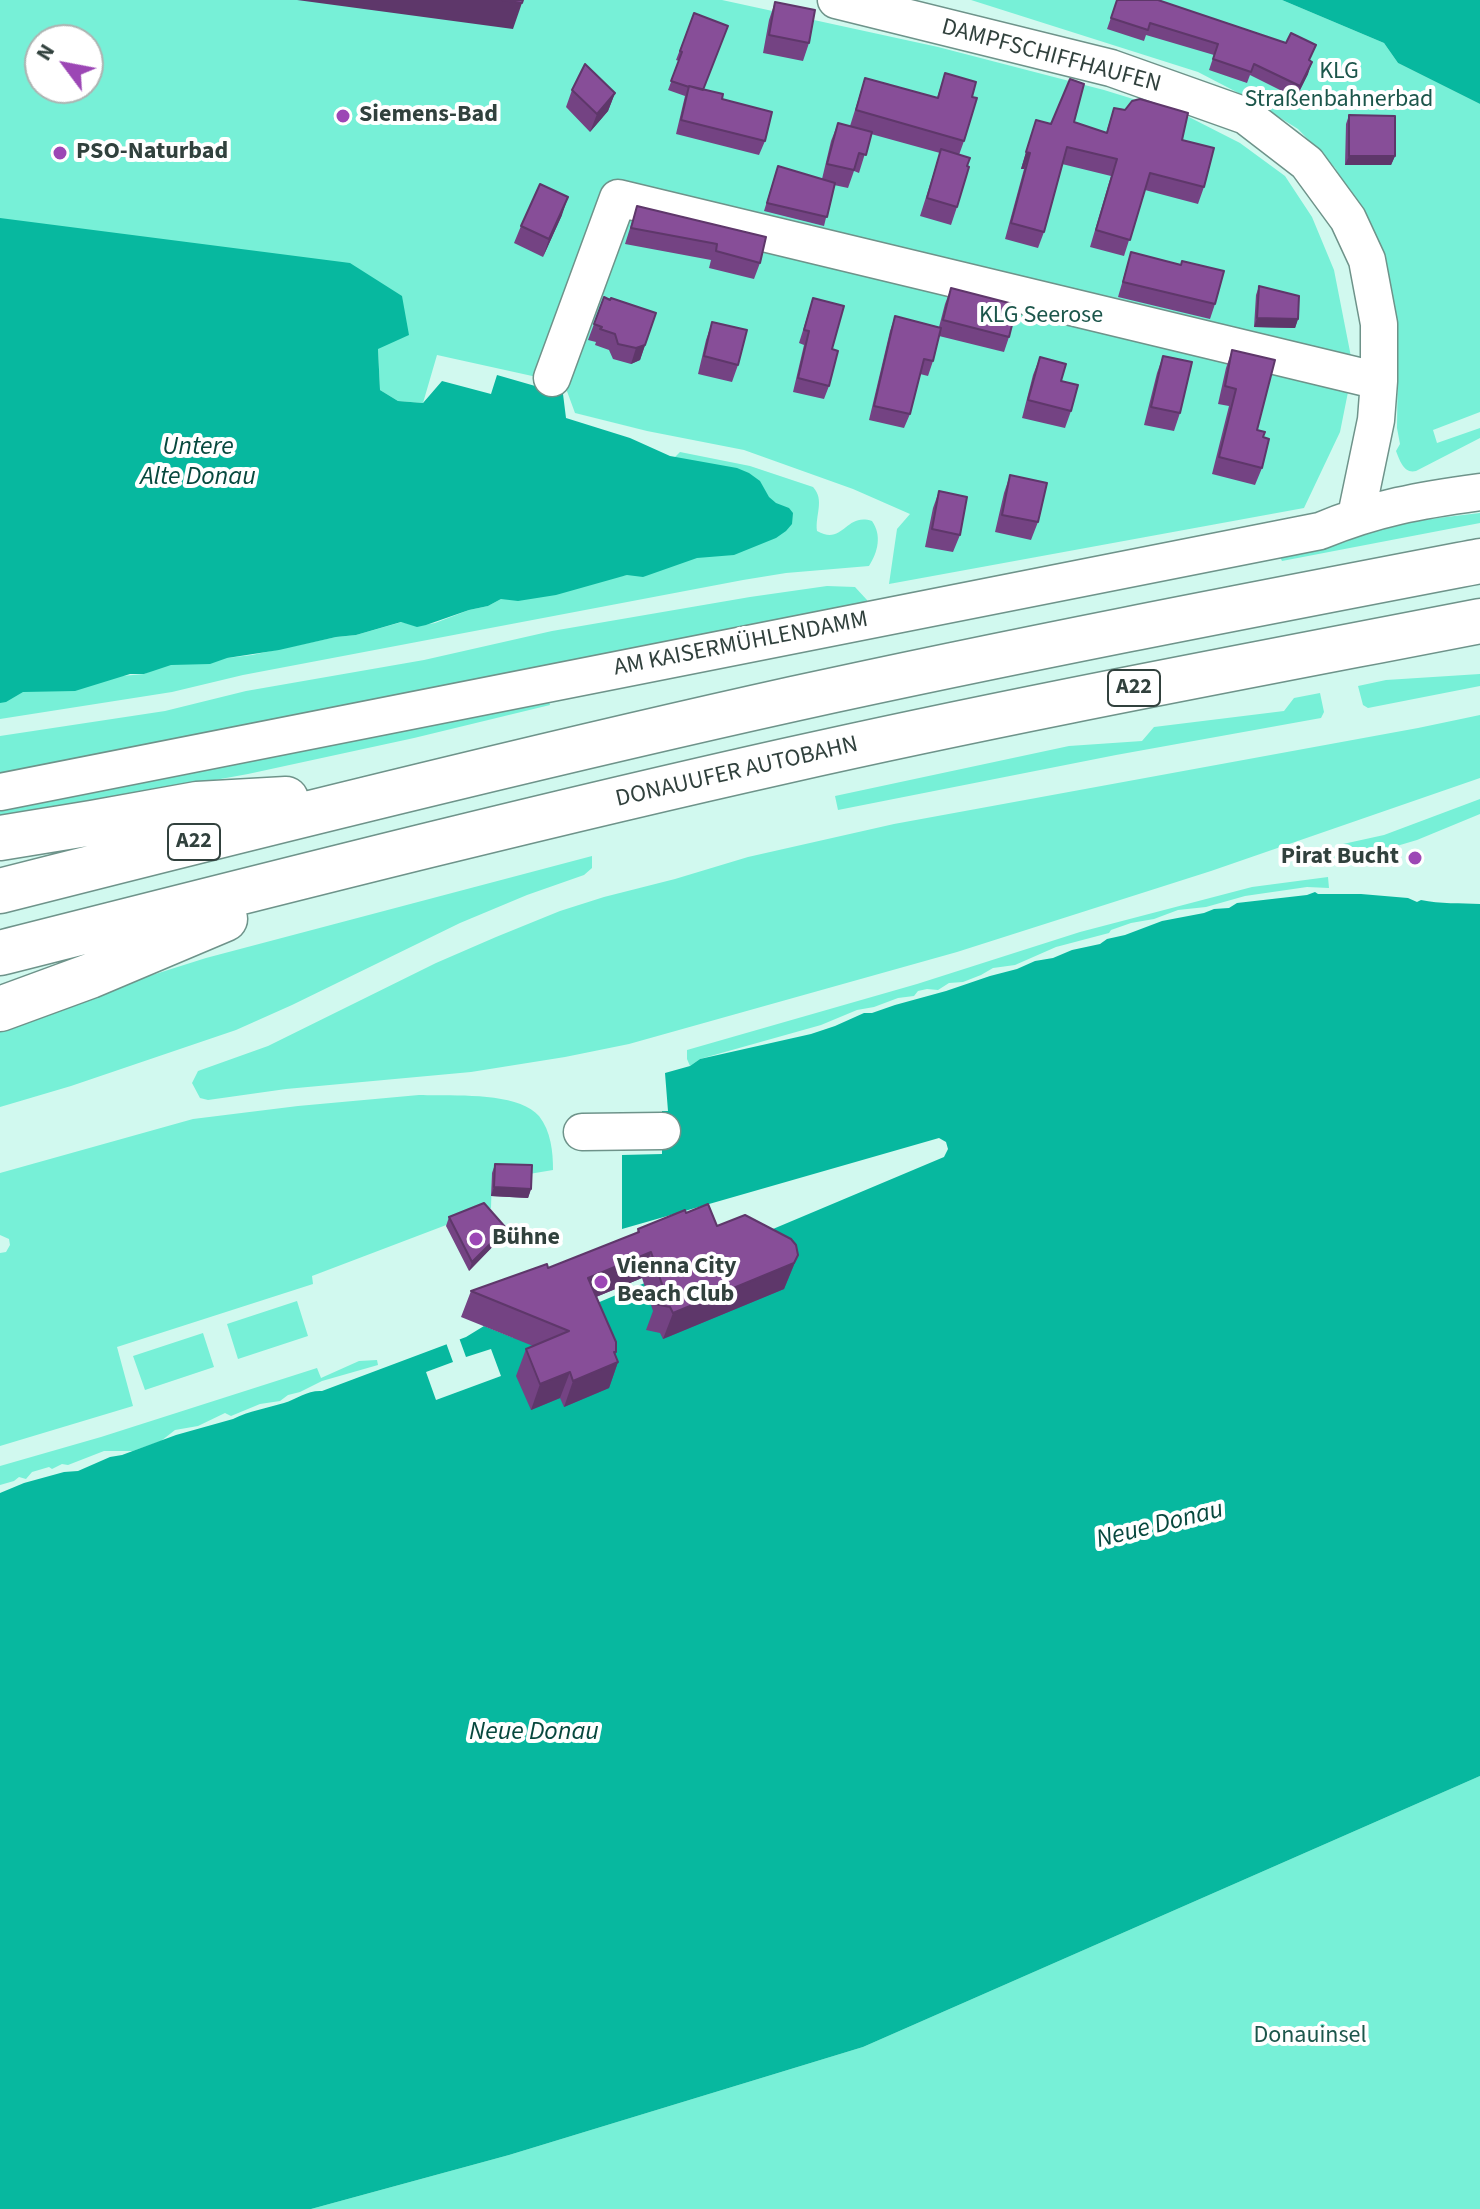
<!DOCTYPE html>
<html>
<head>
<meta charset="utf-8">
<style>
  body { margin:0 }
  #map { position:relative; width:1480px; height:2209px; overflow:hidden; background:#d1f9ef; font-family:"Source Sans 3",sans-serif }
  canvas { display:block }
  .north { position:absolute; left:24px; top:24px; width:80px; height:80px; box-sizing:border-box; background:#fff; border:2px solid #adb3b1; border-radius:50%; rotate:302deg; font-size:22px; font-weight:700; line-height:32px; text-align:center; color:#31413d }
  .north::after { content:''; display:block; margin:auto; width:28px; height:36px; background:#9c47b5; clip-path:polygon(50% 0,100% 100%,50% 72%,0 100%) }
</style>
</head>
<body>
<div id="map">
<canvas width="1480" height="2209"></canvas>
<div class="north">N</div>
</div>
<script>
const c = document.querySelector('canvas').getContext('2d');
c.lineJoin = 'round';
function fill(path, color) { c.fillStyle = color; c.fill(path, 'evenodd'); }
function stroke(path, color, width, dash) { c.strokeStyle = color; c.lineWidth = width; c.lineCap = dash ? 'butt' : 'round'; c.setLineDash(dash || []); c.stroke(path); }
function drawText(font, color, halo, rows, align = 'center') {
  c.font = font + ' "Source Sans 3",sans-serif'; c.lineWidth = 8; c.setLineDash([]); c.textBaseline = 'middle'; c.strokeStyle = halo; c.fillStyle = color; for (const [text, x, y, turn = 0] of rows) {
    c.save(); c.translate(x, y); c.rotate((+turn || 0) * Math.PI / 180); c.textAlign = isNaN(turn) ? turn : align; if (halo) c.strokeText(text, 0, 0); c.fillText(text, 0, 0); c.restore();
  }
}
const green = new Path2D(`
  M0 0H722L938 47 1104 90 1185 115 1240 143 1285 176 1312 217 1334 270 1353 367 1340 432 1304 508 889 584 897 529 910 514 853 489 744 450 647 431 575 413 564 383 437 355 423 403 398 401 380 390 378 349 0 219ZM40 40H88V88H40Z
  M971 0H1282L1384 43 1398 63 1480 104V412L1433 430 1437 443 1480 428V438L1416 471C1404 474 1400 461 1396 451L1400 444 1397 428 1398 352 1385 261 1348 189 1335 168 1298 129 1250 99 1198 72Z
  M680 452 750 466 813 487C825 500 815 515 817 531 844 546 845 512 872 521 882 535 878 552 869 566L786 573 743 580 243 675 172 692 0 719V687L144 674 181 658H227L252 655 336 637 356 635 402 622 417 626 435 623 469 610 488 606 501 599 627 575 639 567 675 457Z
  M1480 513V523L1282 561 1280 557 1348 541 1379 525Z
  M827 586 855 587 867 600 868 606 0 775V736L165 711 246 691 424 660 552 631 750 597Z
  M1480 674V686L1368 708 1363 705 1358 686 1386 680Z
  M1320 693 1324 712 1321 718 1116 755 838 810 835 796 1069 746 1142 741 1154 727 1284 711 1294 698Z
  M548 697 550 705 414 738 248 774 0 819V806Z
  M1480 715V778L1211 871 957 952 629 1044 565 1057 471 1072 286 1089 208 1100 200 1098 192 1083 198 1071 268 1046 436 963 496 937 560 911 604 897 675 879 748 857 894 824 1418 728Z
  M1480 799V814L1417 840 1373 853 1325 864 1326 856 1343 844 1384 835Z
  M592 856V868L584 875 527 895 460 923 292 1005 236 1030 71 1086 0 1107V1029L108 989 206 958Z
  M1328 877 1329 888 1307 887 1245 896 1206 907 1178 910 1154 919 1131 923 1111 930 1109 933 1056 947 1015 965 993 968 981 975 963 982 949 983 938 990 927 989 918 991 914 996 898 998 874 1007 857 1010 821 1025 700 1059 690 1066 687 1059V1050L917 984 1080 932 1252 887Z
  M419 1095C449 1096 518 1091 539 1116 551 1131 553 1152 553 1170L529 1174 492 1173 491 1208 312 1276 313 1284 117 1347 133 1406 0 1446V1253L6 1252 10 1245 9 1239 0 1235V1173L193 1119 298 1106Z
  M297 1301 308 1336 238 1359 227 1324Z
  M203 1333 214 1367 145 1390 133 1356Z
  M377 1360 378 1365 322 1381 300 1392 288 1395 280 1401 260 1404 231 1416 225 1413 198 1426 175 1430 161 1441 133 1451H104L68 1465 62 1464 52 1469 49 1467 32 1472 26 1479 19 1477 14 1481 0 1485V1466L101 1437 317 1368 321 1378 359 1361Z
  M1480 1776V2209H311L509 2155 863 2047Z`);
const water = new Path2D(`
  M1282 0H1480V104L1398 63 1384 43Z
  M0 218 350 263 402 296 409 335 378 349 380 390 398 401 423 403 442 381 491 394 497 375 563 394 566 418 630 438 670 456 737 468 749 473 760 481 769 497 776 503 789 508 793 513 792 524 786 531 776 538 734 555 697 558 643 577 627 575 556 595 518 601 501 599 488 606 469 610 426 625 417 627 401 622 356 635 336 637 279 650 227 658 210 664 171 665 144 674H130L75 691 23 692 6 702 0 703Z
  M1315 892 1318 894H1361L1408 898 1417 902 1421 900C1440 904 1461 903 1480 904V1776L863 2047 509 2155 311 2209H0V1493L24 1483 64 1472 78 1471 110 1457 122 1455 176 1435 233 1419C249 1411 267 1408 284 1403 297 1399 308 1390 322 1391L466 1337 484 1326 514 1338 944 1157 948 1149 946 1142 939 1138 622 1229V1155L662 1154V1111H668L665 1073 690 1066 700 1059 811 1034 835 1026 864 1013H872L895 1005 946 991 990 976 1017 969 1035 961 1053 958 1072 950 1100 944 1107 939 1125 935 1162 921 1204 913 1214 909 1229 908 1237 903 1307 895Z`);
const pier = new Path2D(`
  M458 1335 466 1357 491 1349 501 1376 436 1400 426 1372 453 1362 445 1340Z`);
const minor = new Path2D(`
  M836 0 1111 68 1246 116 1307 163 1348 219 1367 260 1379 324V381L1376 420 1356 516
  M552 378 618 198 1379 381
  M0 792 1320 531C1375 508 1421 500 1480 492
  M582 1132 662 1131`);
const highway = new Path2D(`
  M0 838 92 823 197 804 286 799
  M0 891C263 824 527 758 793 699 1021 649 1251 605 1480 561
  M0 953C261 887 522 820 785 761 1016 709 1248 666 1480 621
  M0 1009 90 976 225 919`);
const wall = new Path2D(`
  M1117 0 1310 61 1308 74 1296 98 1250 75 1247 83 1209 70 1214 55 1146 35 1144 41 1107 29Z
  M775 2 809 43 803 61 763 53 769 20Z
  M694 13 704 90 722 99 765 141 759 155 676 134 685 96 668 90 679 61 676 60Z
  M945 73 964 141 959 155 967 166 957 207 951 225 920 216 940 153 871 134 859 173 854 171 848 188 834 185 824 226 764 211 775 175 822 179 831 141 838 123 850 126 865 78 937 98Z
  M572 90 615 93 608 111 590 132 566 107Z
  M1114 108 1182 140 1204 187 1198 204 1145 190 1124 256 1090 247 1111 176 1062 164 1044 232 1038 248 1005 239 1024 169H1021L1036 120 1051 124 1074 122 1106 133Z
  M1349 115 1395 156 1391 165H1345L1346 124Z
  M637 206 760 263 754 279 709 268 711 260 625 244Z
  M562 215 543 257 514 243 521 226Z
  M1131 252 1215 304 1210 319 1118 297Z
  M1259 286 1298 319 1295 328 1254 327 1256 295Z
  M951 288 1009 337 1004 352 939 336 933 361 928 376 920 374 910 414 904 428 869 420 890 331 895 316 939 327 945 304Z
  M604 297 656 313 640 360 631 364 613 359 609 350 595 345 596 342 588 340Z
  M813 298 832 349 829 386 824 399 793 392 804 345 799 343Z
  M712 322 738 365 732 382 698 374 706 340Z
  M1232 350 1257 430 1263 437 1262 468 1255 485 1212 474 1229 406 1218 404 1226 368Z
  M1163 356 1180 413 1174 431 1144 425 1157 373Z
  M1040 357 1061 381 1071 411 1065 428 1022 418 1033 375Z
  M1010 475 1038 522 1031 540 995 532 1004 493Z
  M939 491 960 535 953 552 925 547 933 508Z
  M495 1164 531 1189 528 1198 491 1196 492 1173Z
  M686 1213 717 1226 798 1255 784 1289 663 1339 660 1333 646 1330 653 1311 642 1278 596 1297 618 1362 609 1388 564 1407 560 1398 531 1410 516 1376 526 1349 533 1346 461 1317 471 1291 548 1268 637 1233 638 1229Z
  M449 1217 502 1237 469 1271 446 1226Z`);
const shadedWall = new Path2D(`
  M297 0H502L522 3 513 29Z
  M1312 62 1308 74 1296 98 1300 86Z
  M615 93 608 111 590 132 597 114Z
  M1026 152 1030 153 1024 169H1021Z
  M1349 156H1395L1391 165H1345Z
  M568 197 562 215 543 257 549 239Z
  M1257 318 1298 319 1295 328 1254 327Z
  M645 345 640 360 631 364 636 348Z
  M494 1187 531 1189 528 1198 491 1196Z
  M506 1228 502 1237 469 1271 472 1262Z
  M651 1252 642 1278 579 1304 588 1278Z
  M798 1255 784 1289 663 1339 673 1313Z
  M616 1352 611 1365 618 1362 609 1388 564 1407 573 1381Z
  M570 1372 560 1398 531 1410 540 1384Z`);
const building = new Path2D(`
  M502 0H523L522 3Z
  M1117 0H1158L1286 43 1291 33 1316 45 1309 60 1312 62 1300 86 1254 64 1251 72 1213 59 1218 44 1150 23 1148 30 1111 18Z
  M775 2 815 10 809 43 769 35Z
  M694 13 728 26 703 90 689 86V87L671 81 682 52 680 51Z
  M585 64 615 93 597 114 572 90Z
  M945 73 976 82 972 97 977 98 964 141 856 110 865 78 938 98Z
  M1070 79 1084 84 1074 122 1107 133 1114 108 1125 110 1132 101 1140 99 1188 113 1182 140 1214 148 1204 187 1150 173 1130 240 1096 230 1117 159 1067 147 1044 232 1011 223 1030 153 1026 152 1036 120 1051 124Z
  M689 86 723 94 722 99 772 112 765 141 681 120Z
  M1349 115 1395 116V156H1349Z
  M838 123 872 132 866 155 859 153 854 170 827 164Z
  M941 149 970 158 967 166 969 167 957 207 927 198Z
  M778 166 835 183 827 217 767 203Z
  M540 184 568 197 549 239 521 226Z
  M637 206 766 237 760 263 716 251 717 244 631 228Z
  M1131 252 1181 265 1182 261 1224 271 1215 304 1123 282Z
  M1259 286 1299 296 1298 319 1257 318Z
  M951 288 1017 305 1009 337 943 320Z
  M604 297 610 300 611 298 656 313 645 345 636 348 618 344 615 334 600 329 602 327 594 324Z
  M813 298 844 306 832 349 838 351 829 386 798 378 809 331 804 330Z
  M895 316 941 328 933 361 924 359 910 414 874 406Z
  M712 322 747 330 738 365 704 356Z
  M1232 350 1275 360 1257 430 1265 432 1263 437 1269 439 1262 468 1219 457 1236 389 1225 386Z
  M1163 356 1192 362 1180 413 1151 407Z
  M1040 357 1066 364 1061 381 1078 385 1071 411 1028 400Z
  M1010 475 1047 483 1038 522 1002 515Z
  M939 491 967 497 960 535 932 529Z
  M495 1164 532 1165 531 1189 494 1187Z
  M484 1203 506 1228 472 1262 449 1217Z
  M708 1204 717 1226 745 1215 791 1239 796 1245 798 1255 794 1263 673 1313 670 1307 655 1304 664 1290 651 1252 588 1278 616 1342V1352H614L618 1362 573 1381 570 1372 540 1384 526 1349 569 1331 471 1291 547 1264 548 1268 639 1232 638 1229 685 1210 686 1213Z`);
const markers = [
  [343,116,8,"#9c47b5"],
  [60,153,8,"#9c47b5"],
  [1415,858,8,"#9c47b5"],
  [476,1239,8,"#9c47b5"],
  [601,1282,8,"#9c47b5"]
];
const shields = [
  [1134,688,52],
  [194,842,52]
];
const shieldNames = [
  ["A22",1134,688],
  ["A22",194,842]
];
const streetNames = [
  ["DAMPFSCHIFFHAUFEN",1051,57,15],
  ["AM KAISERMÜHLENDAMM",741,645,-11],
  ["DONAUUFER AUTOBAHN",737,773,-13]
];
const parkNames = [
  ["KLG",1339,73],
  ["Straßenbahnerbad",1339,101],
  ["KLG Seerose",1041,317],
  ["Donauinsel",1310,2037]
];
const poiNames = [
  ["Siemens-Bad",359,116],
  ["PSO-Naturbad",76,153],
  ["Pirat Bucht",1399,858,"right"],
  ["Bühne",492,1239],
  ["Vienna City",617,1268],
  ["Beach Club",617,1296]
];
const waterNames = [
  ["Untere",198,448],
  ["Alte Donau",198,478],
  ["Neue Donau",1160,1526,-14],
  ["Neue Donau",534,1733]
];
fill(green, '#77f0d7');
fill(water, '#07b89f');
fill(pier, '#d1f9ef');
stroke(minor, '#6e938a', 39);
stroke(highway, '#6e938a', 47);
stroke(minor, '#fff', 36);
stroke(highway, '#fff', 44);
fill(wall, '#744383');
fill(shadedWall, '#5e376a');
fill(building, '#874e98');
stroke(building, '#5e376a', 2);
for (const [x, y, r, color] of markers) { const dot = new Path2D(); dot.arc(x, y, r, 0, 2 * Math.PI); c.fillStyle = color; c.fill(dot); stroke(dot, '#fff', 3); }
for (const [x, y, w] of shields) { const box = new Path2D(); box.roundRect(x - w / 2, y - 18, w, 36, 6); c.fillStyle = '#fff'; c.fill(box); stroke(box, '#31413d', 2); }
drawText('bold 22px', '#31413d', null, shieldNames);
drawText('24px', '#31413d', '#fff', streetNames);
drawText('24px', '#1c564b', '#fff', parkNames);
drawText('bold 24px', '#31413d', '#fff', poiNames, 'left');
drawText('italic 26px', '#07483e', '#fff', waterNames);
</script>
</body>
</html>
